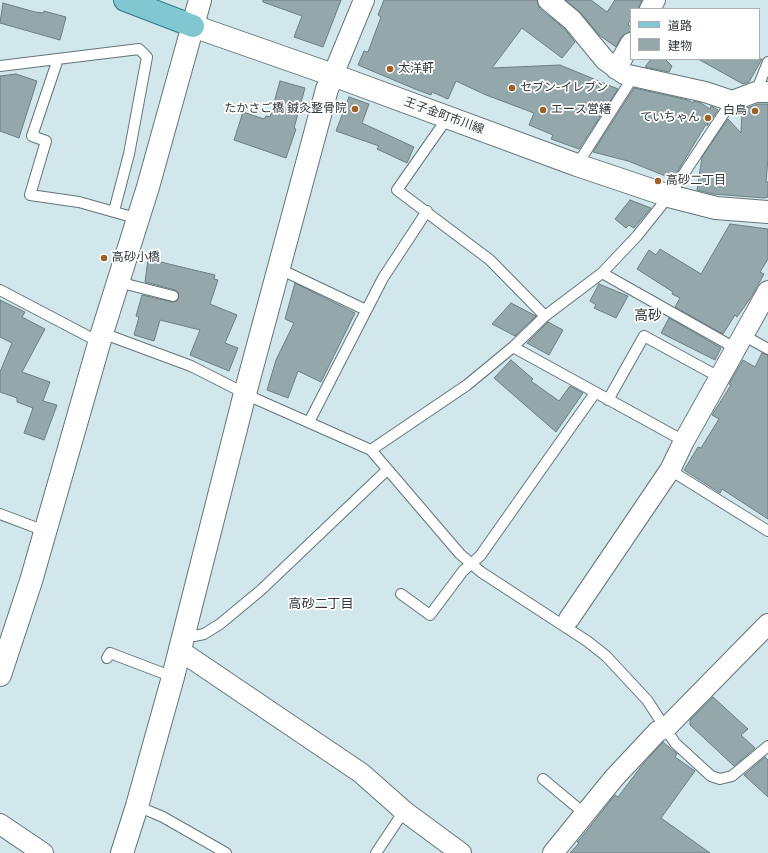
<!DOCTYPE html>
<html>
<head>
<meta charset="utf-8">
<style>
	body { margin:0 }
	#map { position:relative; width:768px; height:853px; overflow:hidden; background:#d2e7eb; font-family:Karla,"Noto Sans JP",sans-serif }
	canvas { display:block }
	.legend { position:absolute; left:630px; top:8px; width:130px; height:52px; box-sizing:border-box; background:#fff; border:1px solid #acafb0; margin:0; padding:5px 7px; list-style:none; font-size:12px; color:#30383a }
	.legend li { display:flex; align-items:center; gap:8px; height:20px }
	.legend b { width:20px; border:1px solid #acafb0 }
</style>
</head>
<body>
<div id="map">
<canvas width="768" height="853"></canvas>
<ul class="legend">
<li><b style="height:5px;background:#80c7d2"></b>道路</li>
<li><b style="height:11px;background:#94a8ac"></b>建物</li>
</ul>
</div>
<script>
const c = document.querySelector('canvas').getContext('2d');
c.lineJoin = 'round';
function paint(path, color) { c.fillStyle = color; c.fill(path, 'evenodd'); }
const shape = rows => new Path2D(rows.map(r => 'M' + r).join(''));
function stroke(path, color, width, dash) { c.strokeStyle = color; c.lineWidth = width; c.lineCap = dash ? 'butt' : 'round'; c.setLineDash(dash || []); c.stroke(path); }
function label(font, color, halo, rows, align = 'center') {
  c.font = font + ' Karla,"Noto Sans JP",sans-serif'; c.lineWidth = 3.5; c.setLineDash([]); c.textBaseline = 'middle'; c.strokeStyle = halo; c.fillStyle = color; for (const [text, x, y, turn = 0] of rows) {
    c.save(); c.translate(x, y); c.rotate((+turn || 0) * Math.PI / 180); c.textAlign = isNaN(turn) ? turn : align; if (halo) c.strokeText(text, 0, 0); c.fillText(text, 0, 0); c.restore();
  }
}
const building = shape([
	[263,0,341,0,323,47,294,37,302,16,263,2,263,0],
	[384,0,537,0,540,9,564,28,575,42,562,58,522,28,492,68,560,65,618,89,579,149,551,139,553,135,529,125,534,113,486,95,456,81,448,99,432,92,431,95,415,89,358,65,364,51,368,52,381,17,378,15,384,0],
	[566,0,591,0,607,12,615,0,642,0,638,9,631,9,631,20,628,24,631,27,631,31,621,37,616,47,599,35,581,13,566,0],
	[3,3,35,12,43,13,44,11,66,17,60,40,0,23,3,3],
	[651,59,665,59,672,66,669,72,645,67,651,59],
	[698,59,762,59,749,82,743,84,698,59],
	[16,74,37,81,19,138,0,131,0,76,16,74],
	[280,81,305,88,294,128,296,129,286,158,234,140,243,112,264,119,266,116,270,117,280,81],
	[634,88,688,100,693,103,694,101,701,103,710,109,711,106,718,110,707,126,708,121,673,179,628,161,593,152,634,88],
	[349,97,369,104,362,123,414,147,407,163,377,149,379,146,336,131,349,97],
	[758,104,768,104,768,158,766,182,768,182,768,197,764,198,713,194,697,190,702,157,728,119,741,133,742,110,758,104],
	[630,200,651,208,634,228,629,225,626,228,615,219,630,200],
	[730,224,768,229,768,259,760,272,764,274,752,296,737,317,735,315,723,334,675,307,680,298,672,294,673,292,637,269,649,250,656,255,660,249,701,274,730,224],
	[148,259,215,275,214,279,218,280,210,304,237,315,225,343,238,348,229,371,190,355,200,330,160,320,154,341,134,335,139,317,136,316,142,295,172,302,177,301,179,297,178,292,175,290,145,282,148,259],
	[295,283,355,313,321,382,298,371,288,398,267,390,276,360,294,323,285,319,295,283],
	[599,284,628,296,616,318,594,308,596,305,590,301,599,284],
	[0,300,25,312,22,317,45,329,22,372,50,382,43,401,57,405,44,440,24,433,33,408,17,402,17,398,0,392,0,372,12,343,0,337,0,300],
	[511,303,536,316,515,336,492,324,511,303],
	[669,318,721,348,715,360,661,333,669,318],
	[548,322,563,330,549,355,527,343,548,322],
	[762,353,768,355,768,519,722,489,720,493,684,470,698,447,701,448,719,419,712,415,731,385,729,384,743,360,755,367,762,353],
	[511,360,533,379,531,381,559,401,570,386,583,393,556,432,494,378,511,360],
	[713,697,748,729,741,735,755,748,734,766,690,725,690,720,713,697],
	[663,742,677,754,675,757,695,771,661,818,710,853,570,853,579,843,577,842,580,839,615,795,618,797,643,764,663,742],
	[765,757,768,760,768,797,744,775,765,757]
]);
paint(building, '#94a8ac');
stroke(building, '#6b7e82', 1);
const service = shape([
	[58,59,32,136,46,141,30,195,79,202,139,219],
	[0,66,139,49,147,57,129,154,114,211],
	[756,92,768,62],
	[448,117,397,190,490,260,545,316],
	[577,165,633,77],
	[277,270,288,273,366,310],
	[602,273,735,348],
	[118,282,173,296],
	[0,290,99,342],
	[102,333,191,366,256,399,371,450,460,554,481,572,587,641,606,656,647,700,675,743,711,776,720,779,732,776,768,746],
	[743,335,768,349],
	[513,347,684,441],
	[608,400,644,336,719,377],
	[309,422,383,278,427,211],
	[371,450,467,385,513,347,545,316,602,273,637,236,669,196,732,101],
	[670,470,768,531],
	[0,514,45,531],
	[401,594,430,615,463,571,480,556,595,393],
	[184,634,194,636,204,634,220,624,261,590,387,470],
	[107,658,110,653,173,677],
	[543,779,585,814],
	[137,806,163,817,226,853],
	[376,853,404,811]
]);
const minor = shape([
	[548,0,572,20,605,60,624,74,705,92,732,101,756,92,768,92],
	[650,9,655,0],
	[616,69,631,43],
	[333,75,364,0],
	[569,619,670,470,684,441,768,291],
	[179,650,361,773,404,811,461,853],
	[0,824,43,853],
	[553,853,614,778,658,731,665,729,768,624]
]);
const tertiary = shape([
	[0,675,31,581,102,333,148,187,200,0],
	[122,853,137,806,173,677,243,401,327,89,333,75]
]);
const secondary = shape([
	[193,26,333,75,577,165,669,196,716,208,768,212]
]);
const primary = shape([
	[125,0,193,26]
]);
stroke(service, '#627578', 12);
stroke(minor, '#627578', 22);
stroke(tertiary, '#627578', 24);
stroke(secondary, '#627578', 24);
stroke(primary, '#2d7c89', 24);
stroke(service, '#fff', 10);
stroke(minor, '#fff', 20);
stroke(tertiary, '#fff', 22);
stroke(secondary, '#fff', 22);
stroke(primary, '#80c7d2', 22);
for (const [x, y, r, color] of [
	[390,69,4,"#9e6025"],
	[512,88,4,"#9e6025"],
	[355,109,4,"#9e6025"],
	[543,110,4,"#9e6025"],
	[755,111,4,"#9e6025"],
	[708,118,4,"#9e6025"],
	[658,181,4,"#9e6025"],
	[104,258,4,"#9e6025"]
]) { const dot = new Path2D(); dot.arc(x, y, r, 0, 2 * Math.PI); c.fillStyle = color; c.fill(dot); stroke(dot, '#fff', 1.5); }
label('12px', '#30383a', '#fff', [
	["太洋軒",398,69],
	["セブン-イレブン",520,88],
	["たかさご橋 鍼灸整骨院",347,109,"right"],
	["エース営繕",551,110],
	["白鳥",747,111,"right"],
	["ていちゃん",700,118,"right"],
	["高砂二丁目",666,181],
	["高砂小橋",112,258]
], 'left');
label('12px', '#30383a', '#fff', [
	["王子金町市川線",444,116,20]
]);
label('13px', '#30383a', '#fff', [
	["高砂二丁目",321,604]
]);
label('14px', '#30383a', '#fff', [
	["高砂",648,316]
]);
</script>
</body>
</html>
